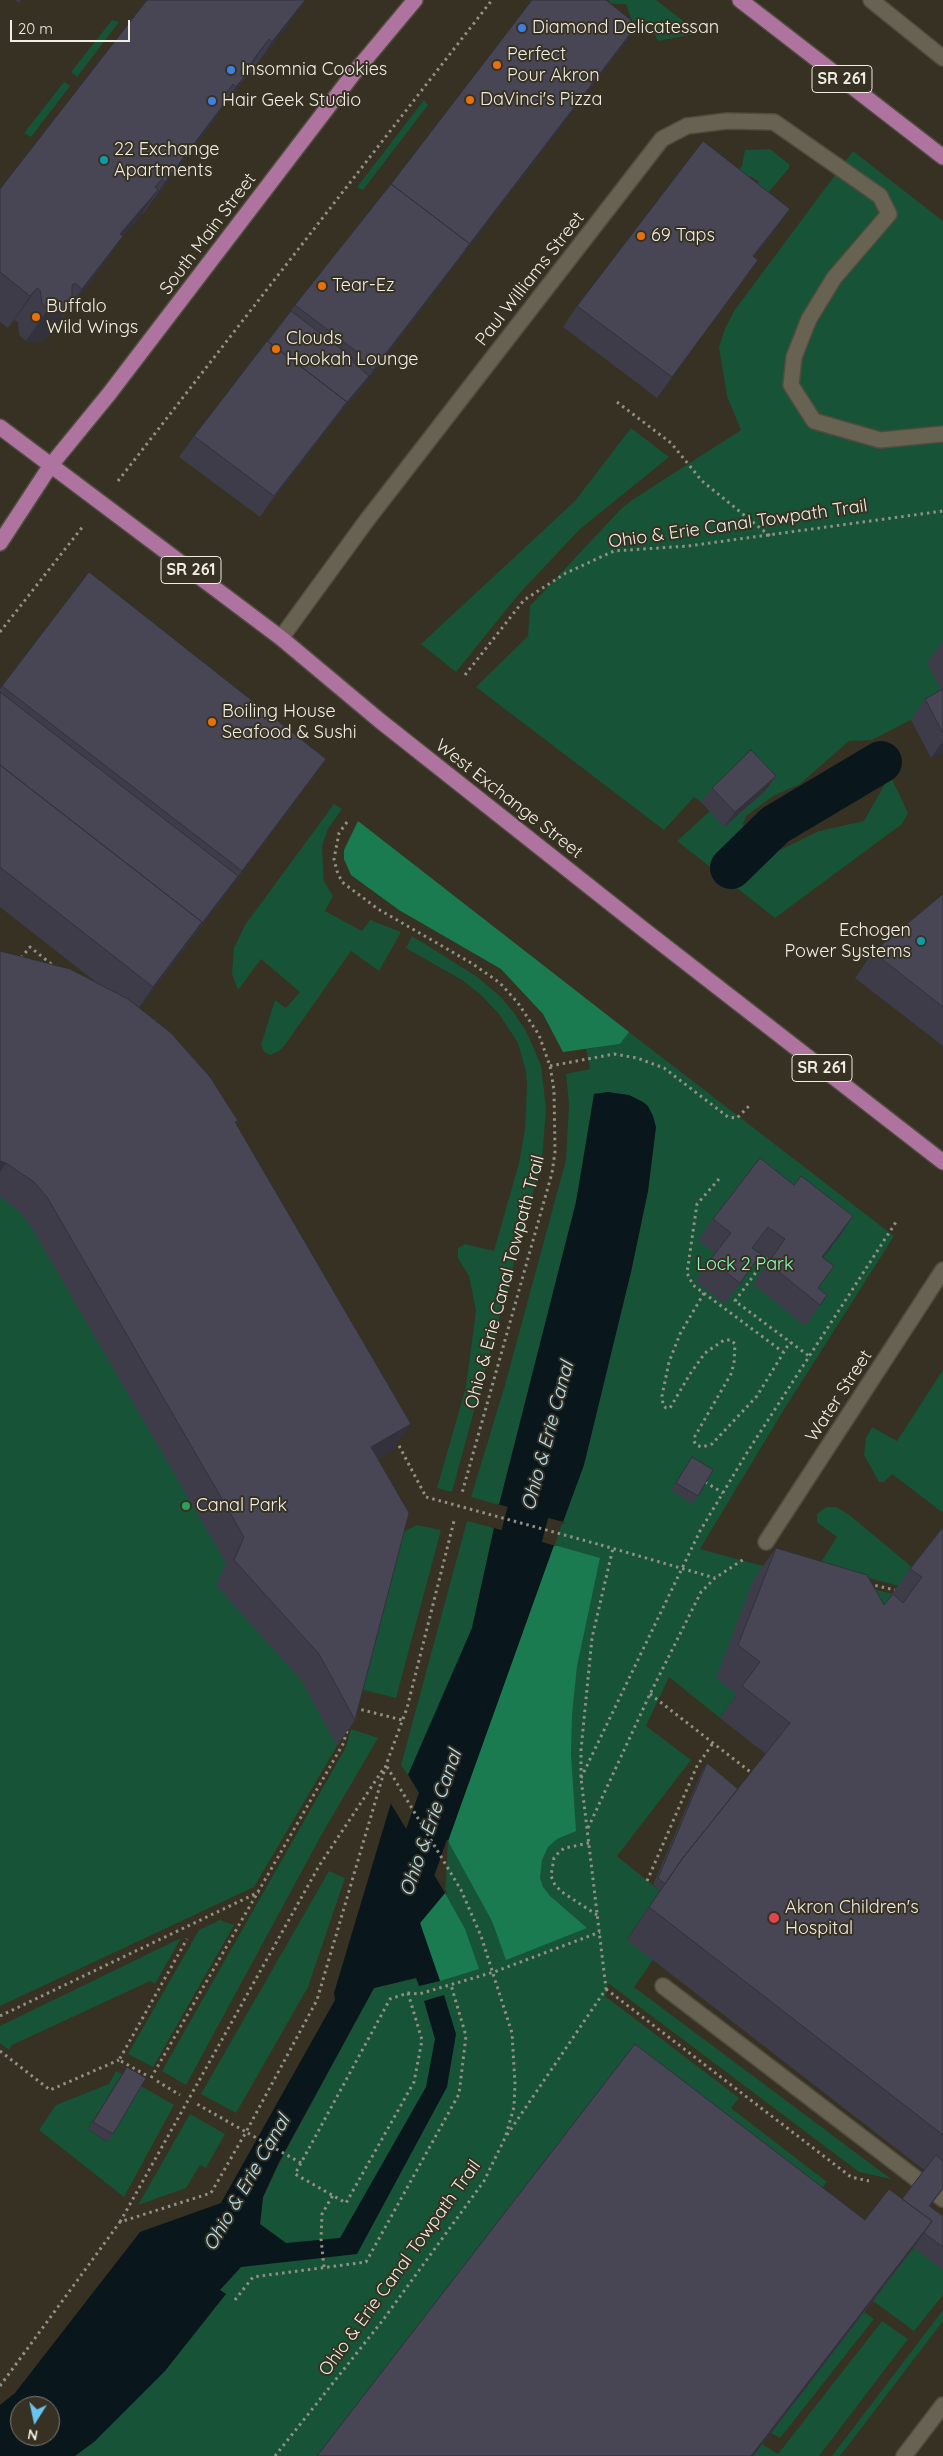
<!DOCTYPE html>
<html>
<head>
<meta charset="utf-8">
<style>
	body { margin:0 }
	#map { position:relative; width:943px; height:2456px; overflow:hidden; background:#363122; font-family:Quicksand,sans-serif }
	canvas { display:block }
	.north { position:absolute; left:10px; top:2396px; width:50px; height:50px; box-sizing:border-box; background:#363122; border:1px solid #807c6f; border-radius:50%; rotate:190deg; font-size:14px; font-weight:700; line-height:20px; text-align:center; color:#efece2 }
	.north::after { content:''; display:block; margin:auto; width:18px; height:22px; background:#67c4ef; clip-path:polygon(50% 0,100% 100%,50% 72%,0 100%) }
	.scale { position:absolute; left:10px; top:20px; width:120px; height:22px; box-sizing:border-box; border:2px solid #efece2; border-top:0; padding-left:6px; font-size:15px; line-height:18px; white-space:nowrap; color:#efece2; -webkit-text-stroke:4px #363122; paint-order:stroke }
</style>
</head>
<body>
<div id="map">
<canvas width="943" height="2456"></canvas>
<div class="north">N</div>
<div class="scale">20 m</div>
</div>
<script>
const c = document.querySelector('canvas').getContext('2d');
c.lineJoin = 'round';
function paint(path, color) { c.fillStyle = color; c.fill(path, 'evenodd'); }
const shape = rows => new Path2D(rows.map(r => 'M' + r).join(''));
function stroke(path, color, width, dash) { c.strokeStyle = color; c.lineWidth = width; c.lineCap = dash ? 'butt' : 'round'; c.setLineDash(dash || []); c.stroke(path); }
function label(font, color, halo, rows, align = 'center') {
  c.font = font + ' Quicksand,sans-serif'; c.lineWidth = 4; c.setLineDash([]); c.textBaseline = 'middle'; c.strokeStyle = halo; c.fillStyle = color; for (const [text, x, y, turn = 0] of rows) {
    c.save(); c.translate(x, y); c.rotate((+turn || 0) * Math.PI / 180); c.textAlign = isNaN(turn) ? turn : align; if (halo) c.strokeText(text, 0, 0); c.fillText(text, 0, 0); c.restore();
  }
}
paint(shape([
	[609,0,656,0,699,33,658,41,649,21,632,21,626,4,610,4],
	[112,20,119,22,77,77,71,72],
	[64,82,70,86,31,137,24,133],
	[424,100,428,105,363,190,357,187],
	[770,149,789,164,789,168,752,212,742,204,759,182,750,176,745,183,734,175,742,166,745,150],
	[853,151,943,221,943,703,872,740,849,741,800,784,773,796,746,816,743,824,749,841,758,849,767,852,780,850,819,831,864,821,890,775,908,813,902,824,775,918,677,841,710,811,724,826,740,765,701,802,694,797,664,830,476,687,528,636,530,606,620,510,632,500,741,430,727,396,719,347,725,329,734,311],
	[631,428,669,457,579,530,518,595,456,672,421,644,575,501],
	[334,804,342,809,328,829,322,846,324,881,333,896,325,911,362,931,370,920,401,932,379,971,351,951,285,1045,279,1051,270,1055,264,1052,261,1045,275,1000,286,1008,300,992,261,959,238,990,232,974,234,948,245,925],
	[412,936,476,976,502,998,514,1013,526,1031,541,1065,546,1109,542,1160,452,1492,437,1488,466,1387,476,1311,469,1276,458,1258,458,1248,465,1244,494,1251,519,1163,525,1129,527,1086,526,1071,518,1043,499,1014,481,995,462,980,406,948],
	[0,980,296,1283,393,1450,354,1473,391,1538,417,1525,441,1530,396,1698,352,1687,337,1746,254,1887,0,2006],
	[629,1032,894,1236,783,1411,700,1549,759,1565,813,1574,893,1594,899,1609,737,1694,720,1718,669,1677,646,1726,691,1760,617,1856,660,1891,627,1939,653,1960,634,1987,891,2179,859,2172,608,1983,605,1996,739,2098,731,2108,827,2182,804,2212,319,2456,75,2456,95,2441,225,2294,220,2290,241,2267,260,2225,263,2197,284,2154,374,1988,416,1978,420,1923,445,1893,448,1841,566,1513,631,1272,648,1191,656,1127,636,1098,608,1092,594,1094,592,1122,576,1202,499,1505,471,1497,505,1385,566,1160,569,1105,566,1074,590,1069,586,1049,620,1044],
	[943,1370,943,1511,942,1512,892,1474,884,1482,879,1482,864,1455,866,1438,872,1427,897,1441],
	[826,1507,837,1507,852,1517,913,1568,899,1586,819,1565,837,1537,817,1522,817,1514],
	[467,1521,494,1528,472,1628,457,1670,408,1775,401,1765],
	[351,1729,378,1738,322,1834,186,2085,162,2071,346,1747],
	[329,1871,345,1878,308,1987,236,2113,201,2094],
	[220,1920,234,1925,153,2067,128,2054,199,1930],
	[181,1938,155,1984,150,1981,12,2045,9,2050,0,2043,0,2026],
	[116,2071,122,2074,88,2129,107,2142,141,2086,174,2105,124,2197,39,2130,56,2105,109,2084],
	[190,2114,225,2134,206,2168,200,2165,186,2188,138,2205],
	[914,2247,943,2269,943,2295,914,2331,873,2301],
	[943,2310,943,2321,840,2456,832,2456],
	[864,2312,874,2319,780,2438,771,2433],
	[882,2321,908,2339,819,2456,753,2456,762,2444,778,2454]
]), '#175336');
paint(shape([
	[358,821,629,1032,620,1044,563,1052,543,1014,501,969,399,910,351,875,344,859,344,850],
	[554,1545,600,1558,577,1666,572,1714,571,1755,576,1831,557,1839,548,1847,542,1860,540,1878,543,1887,550,1896,587,1928,506,1960,492,1921,448,1841],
	[445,1893,465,1929,479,1969,440,1981,420,1923]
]), '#1b7b50');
paint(shape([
	[608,1092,629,1095,643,1102,648,1106,653,1116,656,1127,648,1191,631,1272,584,1465,563,1522,499,1505,576,1202,594,1094],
	[494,1528,554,1545,448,1841,408,1775,472,1628],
	[391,1803,445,1893,420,1923,440,1981,419,1986,416,1978,374,1988,279,2162,263,2197,260,2224,286,2243,340,2238,426,2087,435,2039,424,2001,444,1995,456,2034,447,2087,357,2254,241,2267,220,2290,226,2294,165,2371,95,2441,75,2456,0,2456,0,2405,15,2393,140,2232,221,2203,335,2000,334,1993],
	[20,2406,50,2406,50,2436,20,2436]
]), '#09171c');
paint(shape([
	[497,1504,563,1522,565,1523,562,1524,499,1507],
	[494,1526,555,1542,556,1546,491,1527],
	[408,1775,448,1841,449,1843,446,1842,407,1778],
	[393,1801,447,1892,447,1895,391,1804]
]), '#363122');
stroke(shape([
	[731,868,775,825,881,762],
	[507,1592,543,1455],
	[401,1907,452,1762]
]), '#09171c', 42);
const minor = shape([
	[871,0,943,58],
	[281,638,367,520,662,139,687,126,727,121,774,122,880,196,889,214,834,278,809,319,794,357,791,385,814,421,880,440,943,434],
	[766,1542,943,1270],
	[663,1986,943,2199],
	[904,2456,943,2405]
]);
const major = shape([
	[740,0,943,157],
	[0,427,281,638,379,720,643,929,943,1162],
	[0,543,51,465,109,394,354,73,415,0]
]);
stroke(minor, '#4f4c3f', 18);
stroke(major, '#4f4c3f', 18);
stroke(shape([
	[617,402,671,443,702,481,770,536],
	[118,481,492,0],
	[0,632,84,525],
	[465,675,524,600,566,573,614,551,688,546,943,511],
	[347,822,339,833,334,859,337,871,342,882,378,909,473,964,500,983,518,1003,539,1035,550,1066,554,1090,555,1152,552,1173,462,1493],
	[21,958,30,947,55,967],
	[550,1066,614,1054,637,1058,664,1068,728,1117,737,1118,749,1106],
	[719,1179,697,1204,687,1273,693,1285,783,1352],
	[767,1257,735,1301,809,1356],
	[704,1293,680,1334,669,1362,662,1396,663,1405,666,1408,670,1408,690,1374,705,1353,724,1340,731,1340,735,1344,734,1363,731,1374,695,1436,694,1441,696,1445,702,1447,712,1444,757,1396,790,1342],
	[396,1440,426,1497],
	[705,1482,723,1493],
	[601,1545,715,1578],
	[869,1584,895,1590],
	[650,1694,753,1774],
	[355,1708,402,1720],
	[581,1778,700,1531,748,1451,896,1222],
	[588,1828,650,1694,701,1592,715,1578,744,1559],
	[589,1843,565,1848,560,1851,554,1858,551,1876,555,1885,562,1892,597,1915],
	[647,1881,697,1766,713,1743],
	[606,1989,851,2177,869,2181],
	[408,1993,422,2040,414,2082,346,2203,295,2174,390,1999,408,1993,419,1994,494,1972,600,1932],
	[0,2016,259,1892],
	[0,2051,50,2090,119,2060],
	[146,2075,119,2060,187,1939],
	[151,2078,343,1744,348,1728],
	[157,2081,180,2095],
	[507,2135,606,1989,581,1778,581,1750,592,1638,613,1548],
	[301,2163,246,2132,317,2000,386,1765,407,1708,454,1521],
	[120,2222,319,1866,384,1768],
	[324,2267,321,2239,322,2214,333,2195],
	[235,2300,253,2277,366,2262,459,2094,466,2036,451,1985],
	[0,2386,120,2222,211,2193,246,2132,197,2104],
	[275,2456,383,2320,484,2181,505,2138,514,2107,515,2084,512,2033,481,1936,461,1890,386,1765]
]), '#938f83', 3, [2.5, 4]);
stroke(minor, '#676252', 15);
stroke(major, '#ae739e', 15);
stroke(shape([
	[426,1497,601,1545]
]), '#938f83', 3, [2.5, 4]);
paint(shape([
	[15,0,21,0,19,3],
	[147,0,306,0,293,18,250,74,249,73,231,97,220,111,208,129,143,214,142,213,136,222,123,236,101,268,60,321,59,321,49,335,45,340,36,343,26,341,19,335,18,322,14,320,8,328,0,322,0,189],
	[637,25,627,40,359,391,332,423,260,517,179,457,194,436,295,305],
	[775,230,754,257,744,280,657,398,563,327,577,306],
	[89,572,326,759,308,784,224,897,139,1008,236,1123,393,1450,378,1459,355,1720,337,1746,301,1680,216,1585,226,1563,29,1223,15,1208,0,1197,0,951,97,983,0,907,0,689],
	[942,642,943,642,943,753,931,758,911,720,925,699,941,690,927,663],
	[776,776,765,791,724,827,701,802,712,788],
	[943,894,943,1046,855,978,873,952],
	[713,1219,839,1237,823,1258,818,1288,827,1295,805,1326,753,1284,770,1260,754,1248,746,1275,725,1304,695,1281,715,1253,698,1240],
	[692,1457,698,1496,692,1504,671,1490],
	[943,1527,943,2189,930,2206,943,2216,943,2270,914,2248,753,2456,317,2456,865,2220,902,2199,924,2170,627,1940,660,1891,653,1885,702,1771,707,1763,738,1789,766,1754,720,1718,737,1694,716,1678,753,1580,776,1548,884,1605,910,1569],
	[127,2067,113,2134,108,2142,88,2129]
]), '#3e3c49');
paint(shape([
	[305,0,306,0,293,18,250,74,272,42],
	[637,25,627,40,359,391,332,423,260,517,274,496,347,402,369,376],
	[269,39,247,71,251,63],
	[254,65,231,97,220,111,208,129,143,214,165,182,218,112,236,87],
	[162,179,140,210,158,190,136,222,97,266,120,234],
	[790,209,775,230,739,277,753,256],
	[123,236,101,268,60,321,82,289],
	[758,260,744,280,657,398,672,377],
	[75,283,55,310,72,303,45,340,36,343,26,341,48,309],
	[37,288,14,320,8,328,30,296],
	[943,741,943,753,931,758],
	[326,759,308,784,224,897,135,1013,153,987,238,876],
	[776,776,765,791,724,827,735,812],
	[0,1161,6,1163,0,1172],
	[853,1216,839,1237,808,1278,822,1257],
	[411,1424,393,1450,353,1473,371,1447],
	[943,2188,943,2189,919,2220,929,2206],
	[932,2221,914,2247,753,2456,751,2456]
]), '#32313c');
const building = shape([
	[147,0,305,0,272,42,269,39,251,63,254,65,236,87,233,84,226,93,230,96,165,182,162,179,155,187,158,190,120,234,123,236,82,289,75,283,72,285,72,303,68,308,59,311,48,309,42,303,40,290,37,288,30,296,0,272,0,189,147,0],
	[532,0,606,0,637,25,465,250,470,244,391,184,532,0],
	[703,141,790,209,753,256,758,260,672,377,577,306,703,141],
	[391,184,470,244,373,370,358,357,356,351,295,305,391,184],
	[291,311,352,357,354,363,369,376,342,408,347,402,268,341,291,311],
	[267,341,347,402,274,496,194,436,267,341],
	[89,572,326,759,242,871,2,686,89,572],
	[943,689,943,733,925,699,943,689],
	[0,692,238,876,199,927,202,922,0,765,0,692],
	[751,750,776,776,735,812,712,788,751,750],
	[0,765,202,922,153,987,0,867,0,765],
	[943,894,943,1007,873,952,943,894],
	[0,951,70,969,128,999,171,1033,210,1077,238,1121,235,1122,411,1424,371,1447,409,1513,355,1720,319,1654,234,1560,244,1537,47,1197,34,1182,6,1163,0,1161,0,951],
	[760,1158,794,1185,801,1176,853,1216,822,1257,834,1266,818,1288,827,1295,820,1305,768,1263,785,1239,768,1227,752,1248,761,1254,740,1283,710,1260,731,1233,713,1219,760,1158],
	[692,1457,713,1470,698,1496,676,1483,692,1457],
	[943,1527,943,2135,649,1907,682,1859,790,1723,742,1686,760,1662,738,1645,776,1548,867,1575,884,1605,893,1594,903,1603,922,1577,910,1569,943,1527],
	[707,1763,738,1789,682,1859,665,1884,658,1878,707,1763],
	[635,2044,865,2220,889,2189,932,2221,751,2456,317,2456,635,2044],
	[127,2067,146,2078,113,2134,93,2122,127,2067],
	[936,2155,943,2161,943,2188,929,2206,943,2216,943,2247,924,2233,932,2221,902,2199,936,2155]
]);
paint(building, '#484655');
stroke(building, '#32313c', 1);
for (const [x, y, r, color] of [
	[522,28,5,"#3f7fe0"],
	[497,65,5,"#e8710a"],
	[231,70,5,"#3f7fe0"],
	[470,100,5,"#e8710a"],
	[212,101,5,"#3f7fe0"],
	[104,160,5,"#0f9aa8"],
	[641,236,5,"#e8710a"],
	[322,286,5,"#e8710a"],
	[36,317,5,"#e8710a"],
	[276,349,5,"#e8710a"],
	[212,722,5,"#e8710a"],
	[921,941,5,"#0f9aa8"],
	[186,1506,5,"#2e9e5b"],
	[774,1918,6,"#e0444e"]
]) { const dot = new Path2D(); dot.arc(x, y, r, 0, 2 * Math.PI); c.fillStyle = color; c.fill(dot); stroke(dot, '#363122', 2); }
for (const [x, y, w] of [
	[842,79,60],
	[191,570,60],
	[822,1068,60]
]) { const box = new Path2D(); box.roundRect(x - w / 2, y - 13.5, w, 27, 4); c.fillStyle = '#363122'; c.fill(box); stroke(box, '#efece2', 1); }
label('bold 16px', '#efece2', null, [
	["SR 261",842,79],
	["SR 261",191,570],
	["SR 261",822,1068]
]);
label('18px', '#efece2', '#363122', [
	["Diamond Delicatessan",532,28],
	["Perfect",507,55],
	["Pour Akron",507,76],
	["Insomnia Cookies",241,70],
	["DaVinci's Pizza",480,100],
	["Hair Geek Studio",222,101],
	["22 Exchange",114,150],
	["Apartments",114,171],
	["69 Taps",651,236],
	["Tear-Ez",332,286],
	["Buffalo",46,307],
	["Wild Wings",46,328],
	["Clouds",286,339],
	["Hookah Lounge",286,360],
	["Boiling House",222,712],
	["Seafood & Sushi",222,733],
	["Echogen",911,931,"right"],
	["Power Systems",911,952,"right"],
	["Canal Park",196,1506],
	["Akron Children's",785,1908],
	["Hospital",785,1929]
], 'left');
label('18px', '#efece2', '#363122', [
	["South Main Street",208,234,-53],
	["Paul Williams Street",530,279,-52],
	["Ohio & Erie Canal Towpath Trail",738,524,-8],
	["West Exchange Street",509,799,38],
	["Ohio & Erie Canal Towpath Trail",505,1282,-75],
	["Water Street",839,1396,-57],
	["Ohio & Erie Canal Towpath Trail",400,2268,-54]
]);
label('18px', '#87fdbe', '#363122', [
	["Lock 2 Park",745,1265]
]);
label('italic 19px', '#b1e1f3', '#363122', [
	["Ohio & Erie Canal",548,1436,-75],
	["Ohio & Erie Canal",431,1823,-71],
	["Ohio & Erie Canal",247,2183,-60]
]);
</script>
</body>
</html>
